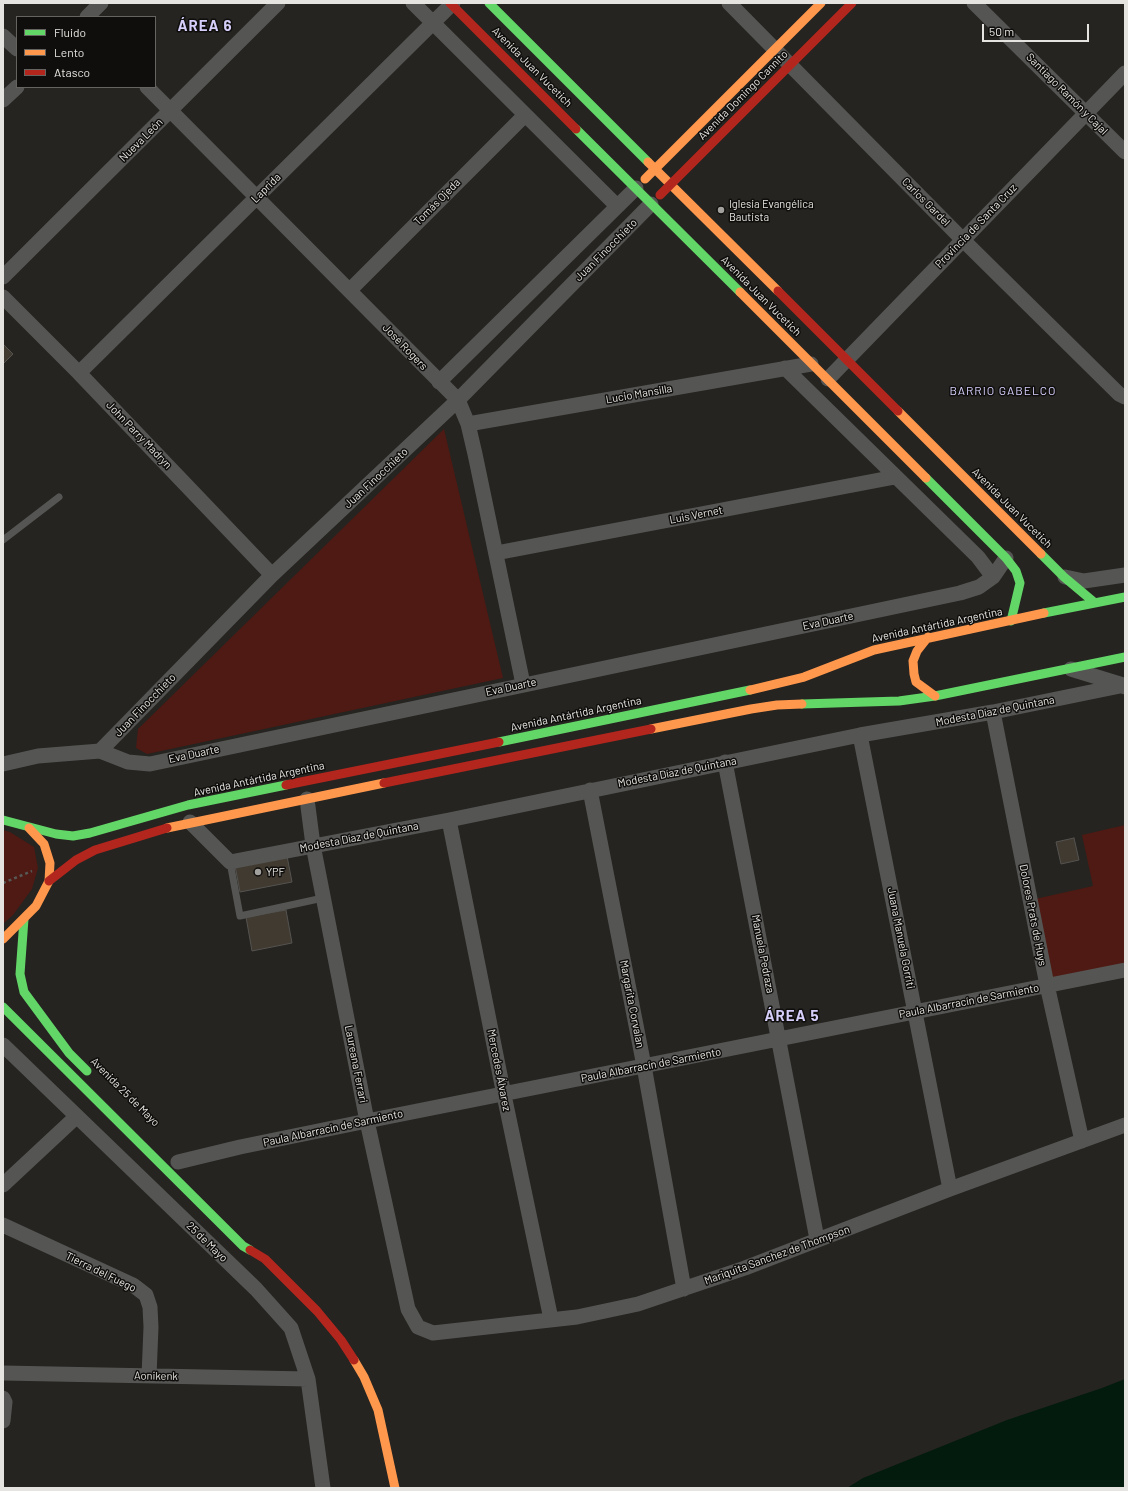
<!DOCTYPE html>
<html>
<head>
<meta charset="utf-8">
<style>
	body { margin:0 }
	#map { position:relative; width:1128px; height:1491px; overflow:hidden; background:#252421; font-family:Barlow,sans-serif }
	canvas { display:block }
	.frame { position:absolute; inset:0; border:4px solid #e5e4e0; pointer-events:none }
	.legend { position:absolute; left:16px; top:16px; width:140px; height:72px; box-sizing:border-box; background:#0f0e0c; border:1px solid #656461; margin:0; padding:5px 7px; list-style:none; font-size:12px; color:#e5e4e0 }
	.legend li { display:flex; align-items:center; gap:8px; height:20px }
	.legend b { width:20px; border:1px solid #656461 }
	.scale { position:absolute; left:982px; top:24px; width:107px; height:18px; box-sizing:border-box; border:2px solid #e5e4e0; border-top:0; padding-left:5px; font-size:12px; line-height:14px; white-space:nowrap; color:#e5e4e0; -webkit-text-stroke:3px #0f0e0c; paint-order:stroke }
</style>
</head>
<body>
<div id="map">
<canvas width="1128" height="1491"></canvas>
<div class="frame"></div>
<ul class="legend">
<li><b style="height:5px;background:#63d668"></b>Fluido</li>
<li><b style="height:5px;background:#ff974d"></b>Lento</li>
<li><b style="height:5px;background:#b3261e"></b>Atasco</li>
</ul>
<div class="scale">50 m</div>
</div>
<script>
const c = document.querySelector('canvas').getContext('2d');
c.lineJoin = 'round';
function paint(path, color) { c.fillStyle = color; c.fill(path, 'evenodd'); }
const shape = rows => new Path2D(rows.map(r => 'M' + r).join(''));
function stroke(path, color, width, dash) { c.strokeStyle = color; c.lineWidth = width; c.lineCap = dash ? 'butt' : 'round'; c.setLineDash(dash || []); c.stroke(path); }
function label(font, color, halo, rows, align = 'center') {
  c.font = font + ' Barlow,sans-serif'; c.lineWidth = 3; c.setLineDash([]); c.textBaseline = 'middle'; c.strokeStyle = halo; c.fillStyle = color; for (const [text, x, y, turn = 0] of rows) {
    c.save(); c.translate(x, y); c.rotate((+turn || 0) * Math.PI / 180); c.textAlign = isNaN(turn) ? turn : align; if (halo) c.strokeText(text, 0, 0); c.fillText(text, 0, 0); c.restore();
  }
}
paint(shape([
	[444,429,503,678,147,754,136,748,138,729],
	[1125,825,1125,963,1053,979,1035,899,1093,886,1082,835],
	[3,830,10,832,34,847,38,868,32,889,13,915,3,924]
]), '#4e1a13');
paint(shape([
	[1125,1379,1125,1488,847,1488,863,1478,1007,1420,1102,1388]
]), '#031b0d');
const building = shape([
	[3,344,13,354,3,364,3,344],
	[1074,838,1079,860,1061,864,1056,842,1074,838],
	[287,856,292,882,240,892,235,866,287,856],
	[286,910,292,943,252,951,246,917,286,910]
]);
paint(building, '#413a31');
stroke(building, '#545350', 1);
stroke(shape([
	[3,883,32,871]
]), '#585856', 2.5, [3, 3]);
stroke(shape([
	[3,540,59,497],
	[230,862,240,916,323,898]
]), '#555553', 7);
stroke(shape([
	[413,3,617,206],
	[729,3,963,240,1119,394,1125,397],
	[974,3,1125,152],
	[87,17,101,3],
	[3,36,17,49],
	[147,87,458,400,468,424,475,454,523,684],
	[3,100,17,87],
	[3,277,278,3],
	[350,290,525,115],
	[3,297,79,373,272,575],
	[785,368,978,557,993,577],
	[79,373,453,3],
	[828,379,1125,73],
	[439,382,636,188],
	[468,424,811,364],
	[496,553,895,477],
	[1065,577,1084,581,1125,575],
	[1071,669,1123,685],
	[993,712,1047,985,1082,1141],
	[860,735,950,1189],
	[100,751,272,575,458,400,651,204],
	[725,762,817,1239],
	[3,764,38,756,100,751,128,762,150,764,960,593,979,587,993,577,1006,558],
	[590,790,644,1066,684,1289],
	[307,799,313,845,367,1121,408,1309,418,1327,433,1333,577,1317,638,1304,745,1268,950,1189,1125,1125],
	[449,820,504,1095,551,1319],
	[190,822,230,862,449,820,860,735,993,712,1125,685,1125,687],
	[3,1045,256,1289,291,1328,308,1379,323,1488],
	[178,1162,240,1147,367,1121,1125,970],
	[3,1185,77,1116],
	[3,1225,133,1285,146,1295,150,1307,151,1327,149,1376],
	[3,1373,308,1379],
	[3,1398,5,1402,3,1421]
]), '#555553', 15);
stroke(shape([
	[489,3,648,162],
	[576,129,740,292],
	[926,478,1006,558,1016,571,1020,583,1011,621],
	[1041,554,1064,577,1095,603],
	[1044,613,1125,597],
	[802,704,899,701,935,696,1125,657],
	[499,742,750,690],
	[3,820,56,834,73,836,90,833,188,805,286,785],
	[24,919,20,974,24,992,69,1053,87,1071],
	[3,1007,243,1246,250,1250]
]), '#63d668', 9);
stroke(shape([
	[648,162,778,291],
	[645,179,821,3],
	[740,292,926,478],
	[898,411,1041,554],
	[928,637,917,651,913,661,914,674,916,682,935,696],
	[750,690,804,677,874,650,1044,613],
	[651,729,751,709,777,705,802,704],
	[167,828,384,783],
	[3,939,36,906,49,881,50,863,44,844,29,828],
	[354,1360,364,1377,378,1410,395,1488]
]), '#ff974d', 9);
stroke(shape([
	[450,3,576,129],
	[660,195,852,3],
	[778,291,898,411],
	[384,783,651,729],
	[286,785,499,742],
	[49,881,76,860,95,850,167,828],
	[250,1250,265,1259,317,1311,341,1340,354,1360]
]), '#b3261e', 9);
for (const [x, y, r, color] of [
	[721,210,4,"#a2a19d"],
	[258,872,4,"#a2a19d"]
]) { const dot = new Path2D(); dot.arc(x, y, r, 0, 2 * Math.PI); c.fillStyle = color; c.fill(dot); stroke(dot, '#0f0e0c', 1.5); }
label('11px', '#e5e4e0', '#0f0e0c', [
	["Avenida Juan Vucetich",532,67,45],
	["Santiago Ramón y Cajal",1067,94,45],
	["Avenida Domingo Cannito",743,95,-45],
	["Nueva León",141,140,-45],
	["Laprida",266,188,-45],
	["Tomás Ojeda",437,202,-45],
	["Carlos Gardel",926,202,45],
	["Provincia de Santa Cruz",976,226,-46],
	["Juan Finocchieto",606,250,-45],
	["Avenida Juan Vucetich",761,296,45],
	["José Rogers",405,347,46],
	["Lucio Mansilla",639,394,-10],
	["John Parry Madryn",139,435,46],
	["Juan Finocchieto",376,478,-43],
	["Avenida Juan Vucetich",1012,508,45],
	["Luis Vernet",696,515,-11],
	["Eva Duarte",828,621,-12],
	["Avenida Antártida Argentina",937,625,-12],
	["Eva Duarte",511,687,-12],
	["Juan Finocchieto",145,705,-46],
	["Modesta Díaz de Quintana",995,711,-11],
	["Avenida Antártida Argentina",576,714,-12],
	["Eva Duarte",194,754,-12],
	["Modesta Díaz de Quintana",677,772,-11],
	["Avenida Antártida Argentina",259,779,-12],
	["Modesta Díaz de Quintana",359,837,-11],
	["Dolores Prats de Huys",1033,915,79],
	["Juana Manuela Gorriti",901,938,79],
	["Manuela Pedraza",763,954,79],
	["Paula Albarracín de Sarmiento",969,1001,-11],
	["Margarita Corvalan",632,1004,79],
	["Laureana Ferrari",356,1064,79],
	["Paula Albarracín de Sarmiento",651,1065,-11],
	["Mercedes Álvarez",499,1070,79],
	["Avenida 25 de Mayo",125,1092,45],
	["Paula Albarracín de Sarmiento",333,1128,-12],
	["25 de Mayo",207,1242,44],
	["Mariquita Sanchez de Thompson",777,1255,-20],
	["Tierra del Fuego",101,1272,26],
	["Aonikenk",156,1376,1]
]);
label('11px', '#e5e4e0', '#0f0e0c', [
	["Iglesia Evangélica",729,204],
	["Bautista",729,217],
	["YPF",266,872]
], 'left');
c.letterSpacing = '1px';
label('12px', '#d4cef9', '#0f0e0c', [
	["BARRIO GABELCO",1003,391]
]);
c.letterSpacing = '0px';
c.letterSpacing = '1px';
label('bold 15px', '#d4cef9', '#0f0e0c', [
	["ÁREA 6",205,26],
	["ÁREA 5",792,1016]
]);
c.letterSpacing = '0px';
</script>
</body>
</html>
